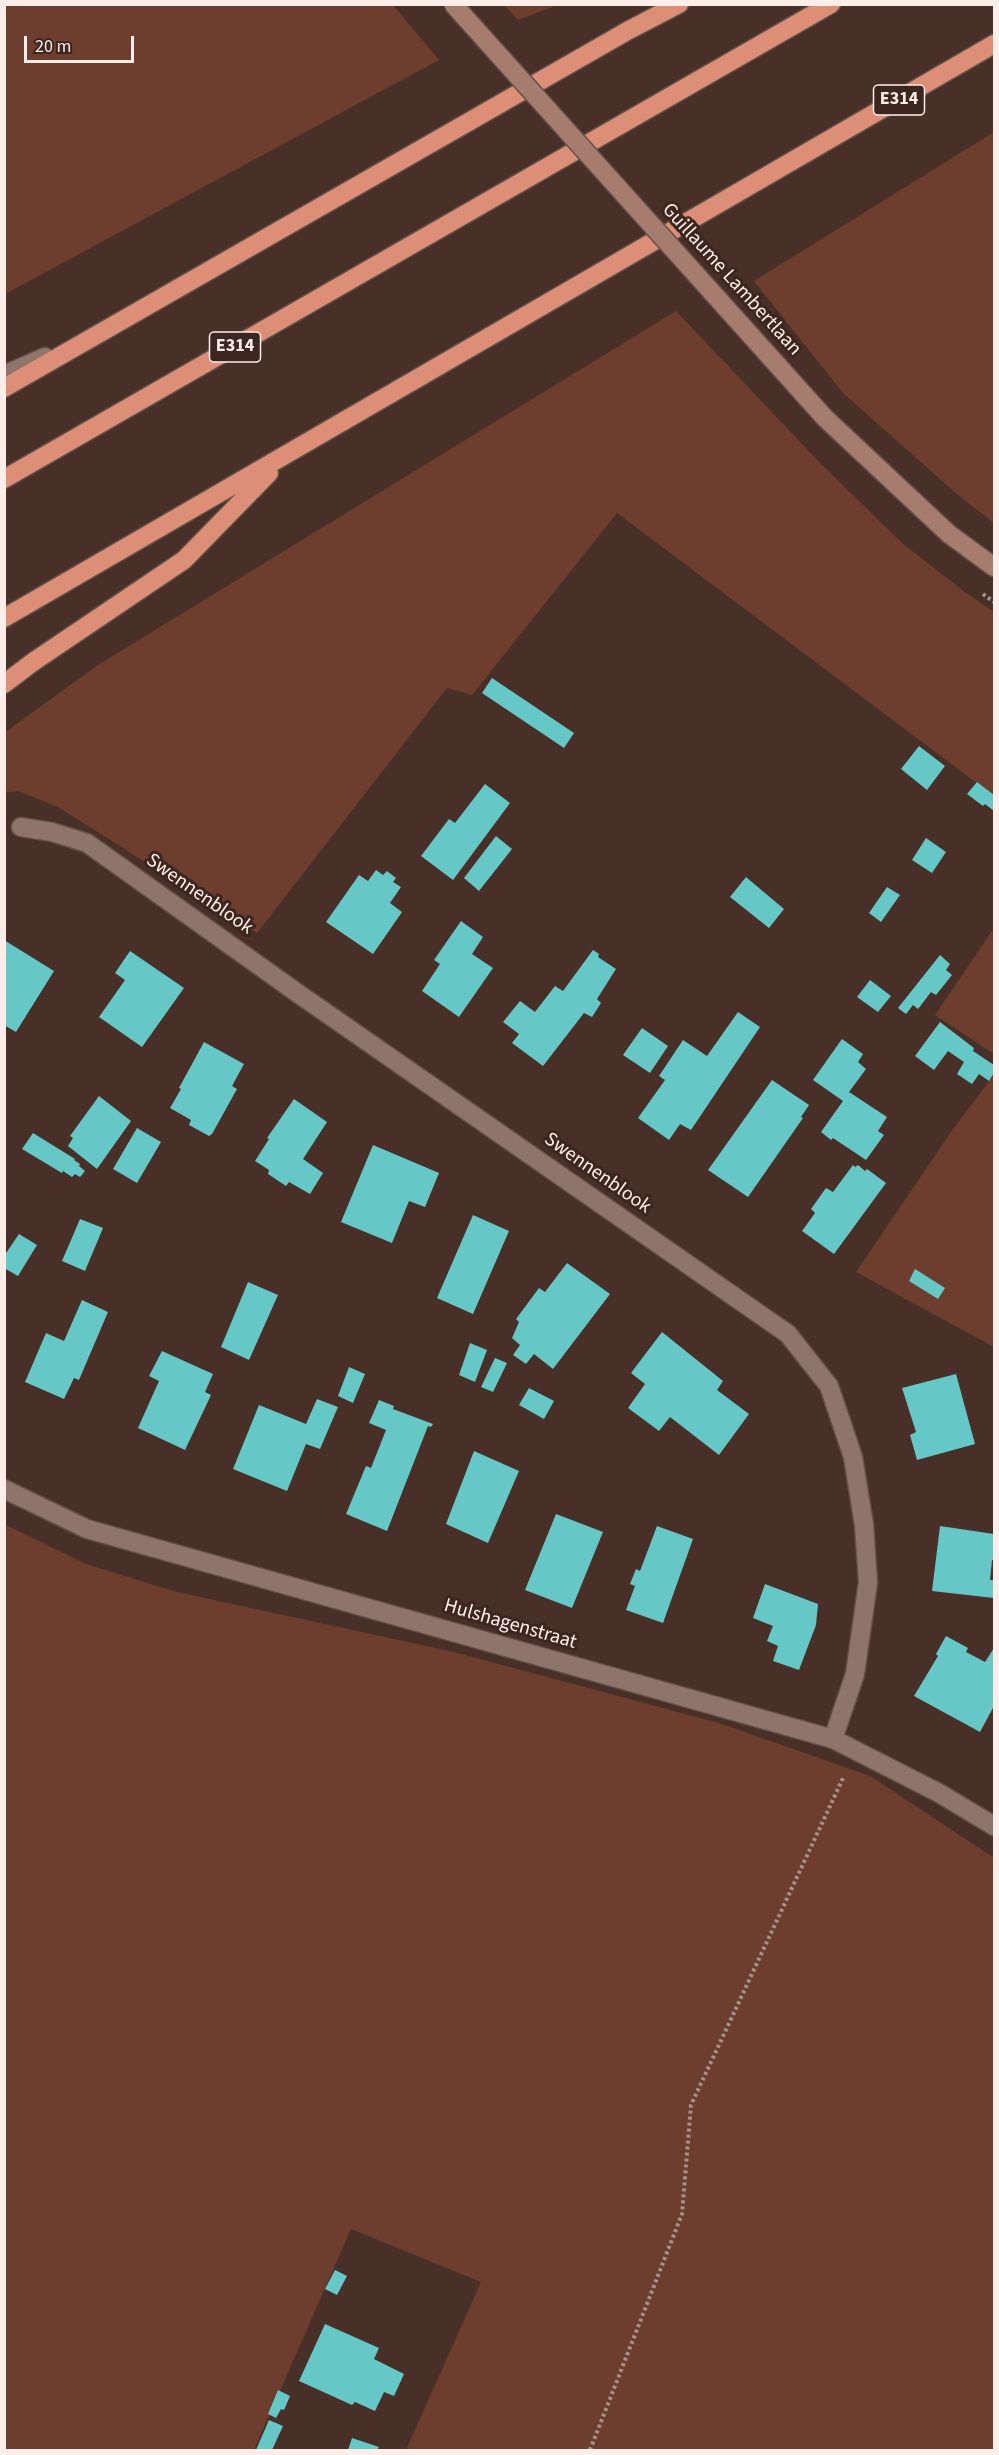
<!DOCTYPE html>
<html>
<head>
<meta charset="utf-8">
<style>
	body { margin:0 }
	#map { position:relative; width:999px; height:2455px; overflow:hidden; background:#483028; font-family:"Source Sans 3",sans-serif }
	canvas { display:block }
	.frame { position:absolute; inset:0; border:6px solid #feeee9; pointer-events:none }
	.scale { position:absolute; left:24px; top:36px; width:110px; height:27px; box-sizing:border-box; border:3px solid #feeee9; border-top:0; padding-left:8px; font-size:18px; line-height:21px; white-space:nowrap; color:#feeee9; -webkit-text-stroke:4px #3d261f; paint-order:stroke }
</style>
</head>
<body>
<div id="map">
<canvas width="999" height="2455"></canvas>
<div class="frame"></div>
<div class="scale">20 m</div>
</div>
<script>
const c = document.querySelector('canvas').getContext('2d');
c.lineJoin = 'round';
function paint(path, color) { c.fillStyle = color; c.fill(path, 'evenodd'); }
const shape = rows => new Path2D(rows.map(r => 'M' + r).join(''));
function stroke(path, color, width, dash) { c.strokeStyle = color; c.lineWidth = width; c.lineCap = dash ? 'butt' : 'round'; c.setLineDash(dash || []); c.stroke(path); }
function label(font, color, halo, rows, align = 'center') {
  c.font = font + ' "Source Sans 3",sans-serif'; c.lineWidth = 6; c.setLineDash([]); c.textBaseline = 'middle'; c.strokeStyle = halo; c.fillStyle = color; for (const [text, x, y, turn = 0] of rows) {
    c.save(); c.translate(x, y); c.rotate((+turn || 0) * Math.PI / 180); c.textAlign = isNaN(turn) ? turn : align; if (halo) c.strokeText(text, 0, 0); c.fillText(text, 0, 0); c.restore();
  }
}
paint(shape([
	[5,4,393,5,439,60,5,294],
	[504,5,558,5,518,20],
	[994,132,994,523,958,495,843,393,754,281],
	[676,311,820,463,903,544,965,592,994,612,994,796,617,513,472,695,447,688,257,933,58,807,18,791,5,793,4,733,98,665],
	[994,928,994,1054,935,1015],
	[994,1075,994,1347,856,1272,953,1129],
	[4,1524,86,1564,177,1592,454,1652,719,1723,870,1776,994,1858,994,2450,406,2450,481,2282,351,2229,254,2450,5,2450]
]), '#6d3e2e');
paint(shape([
	[492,678,574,733,564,748,482,693],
	[919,746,945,766,927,790,901,769],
	[977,782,994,795,994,811,985,804,983,806,967,794],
	[485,784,510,803,453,880,421,856,449,819,455,823],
	[496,836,512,849,479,891,464,878],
	[926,838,946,852,932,873,912,860],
	[376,870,383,875,387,871,396,878,393,882,401,887,390,903,402,912,373,954,326,922,359,875,368,881],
	[746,877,784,909,769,928,730,897],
	[887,887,900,895,881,922,869,913],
	[461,921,483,937,472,954,493,968,459,1017,422,991,440,964,434,960],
	[4,940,54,971,16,1032,4,1025],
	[593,950,599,954,598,957,616,969,597,999,601,1003,592,1017,584,1013,543,1066,512,1043,519,1034,503,1022,520,1001,535,1012,555,986,563,991],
	[130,951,184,988,142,1047,99,1017,125,980,115,973],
	[940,955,950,964,946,970,952,975,936,995,931,992,918,1009,913,1005,906,1014,898,1008],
	[870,980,891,996,878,1012,857,997],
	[738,1012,760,1027,691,1130,680,1124,669,1140,638,1118,665,1080,659,1076,683,1040,707,1056],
	[940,1022,974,1048,973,1051,994,1065,994,1073,989,1081,979,1074,972,1084,957,1074,964,1062,948,1051,934,1070,915,1056],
	[642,1028,668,1046,650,1073,623,1055],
	[842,1039,863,1054,858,1062,866,1069,849,1092,887,1117,878,1131,884,1135,866,1160,833,1138,831,1140,821,1132,843,1101,813,1080],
	[204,1042,244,1064,232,1086,237,1089,212,1134,209,1136,189,1125,191,1120,170,1108,181,1089,179,1088],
	[772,1080,809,1105,801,1117,803,1118,748,1197,708,1170],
	[99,1096,131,1121,97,1169,68,1146,73,1138,70,1136],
	[294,1099,327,1122,303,1159,323,1173,310,1194,289,1182,286,1186,268,1174,269,1170,255,1161,269,1139,267,1138],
	[137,1128,161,1142,137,1183,113,1169],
	[33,1133,75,1159,74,1160,80,1164,79,1166,85,1171,80,1177,75,1174,72,1177,63,1171,62,1173,22,1149],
	[373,1145,439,1173,425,1207,409,1201,392,1243,341,1222],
	[853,1165,855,1167,858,1165,865,1171,867,1169,886,1183,834,1254,802,1231,815,1213,811,1209,826,1188,833,1192],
	[473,1215,509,1231,473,1314,437,1298],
	[80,1219,103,1228,85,1271,62,1261],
	[19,1234,37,1245,18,1276,4,1268,4,1256],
	[567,1263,610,1294,553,1369,534,1354,526,1364,513,1355,520,1345,512,1338,519,1322,516,1319,539,1288,545,1292],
	[915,1269,945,1288,938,1299,909,1281],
	[248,1282,278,1295,249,1360,221,1347],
	[82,1300,108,1312,79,1380,74,1378,64,1399,25,1382,46,1333,64,1341],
	[662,1332,723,1381,717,1390,749,1414,719,1455,670,1417,659,1431,628,1408,645,1384,631,1373],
	[470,1343,487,1350,475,1382,459,1375],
	[162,1351,213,1374,205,1392,211,1395,185,1450,138,1428,159,1381,149,1376],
	[495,1358,507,1363,493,1392,481,1387],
	[349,1367,365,1374,353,1403,338,1396],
	[956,1374,975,1444,917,1460,910,1435,916,1432,902,1388],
	[529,1388,554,1401,544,1419,519,1405],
	[317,1399,338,1407,320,1449,306,1444,287,1491,233,1469,259,1405,306,1424],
	[379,1400,394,1406,393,1409,433,1424,431,1427,428,1426,387,1531,346,1514,366,1466,371,1468,386,1430,369,1423],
	[474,1451,519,1471,488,1543,446,1524],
	[556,1514,603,1532,572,1608,525,1590],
	[657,1526,693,1539,663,1623,626,1610,635,1586,630,1584,636,1569,640,1571],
	[940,1526,994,1534,994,1560,992,1560,990,1580,994,1580,994,1598,932,1591],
	[765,1584,818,1604,816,1625,799,1670,773,1661,778,1646,767,1641,773,1626,753,1618],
	[946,1636,968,1648,966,1652,985,1662,994,1648,994,1706,980,1732,914,1696,938,1656,936,1654],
	[335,2270,347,2276,337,2295,325,2289],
	[325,2324,379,2348,374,2359,404,2374,394,2396,384,2392,375,2411,355,2402,352,2405,299,2381],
	[278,2390,290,2396,284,2410,281,2409,276,2418,268,2414],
	[269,2420,283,2426,272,2450,256,2450],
	[352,2438,379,2447,377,2450,348,2450]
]), '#66c8c6');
const lane = shape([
	[4,375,45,357]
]);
const street = shape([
	[21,827,52,832,87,843,296,992,788,1334,829,1386,853,1457,864,1525,868,1582,855,1674,833,1739],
	[4,1489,87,1529,833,1739,939,1793,994,1826]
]);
const secondary = shape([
	[825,418,949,534,994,567]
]);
const highway = shape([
	[4,388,629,30,679,4],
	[4,479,831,4],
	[4,618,994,44],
	[4,684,33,662,184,560,269,473]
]);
stroke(lane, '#635049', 21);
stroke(street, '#635049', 21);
stroke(secondary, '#635049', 21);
stroke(highway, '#635049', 21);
stroke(shape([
	[983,594,994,602],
	[590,2450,682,2214,691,2105,844,1776]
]), '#a6928c', 4, [3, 3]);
stroke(lane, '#8f746b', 18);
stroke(street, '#8f746b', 18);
stroke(secondary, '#a67c6e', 18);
stroke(highway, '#dc8f76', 18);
const secondaryBridge = shape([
	[453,4,825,418]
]);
stroke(secondaryBridge, '#635049', 21, []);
stroke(secondaryBridge, '#a67c6e', 18);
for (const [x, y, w] of [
	[899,100,51],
	[235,347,51]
]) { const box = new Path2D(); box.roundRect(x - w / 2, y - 15, w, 30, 4.5); c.fillStyle = '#3d261f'; c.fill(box); stroke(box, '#feeee9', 1.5); }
label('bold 18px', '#feeee9', null, [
	["E314",899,100],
	["E314",235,347]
]);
label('20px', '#feeee9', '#3d261f', [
	["Guillaume Lambertlaan",731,280,48],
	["Swennenblook",199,895,35],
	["Swennenblook",597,1174,35],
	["Hulshagenstraat",510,1625,16]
]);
</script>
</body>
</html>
